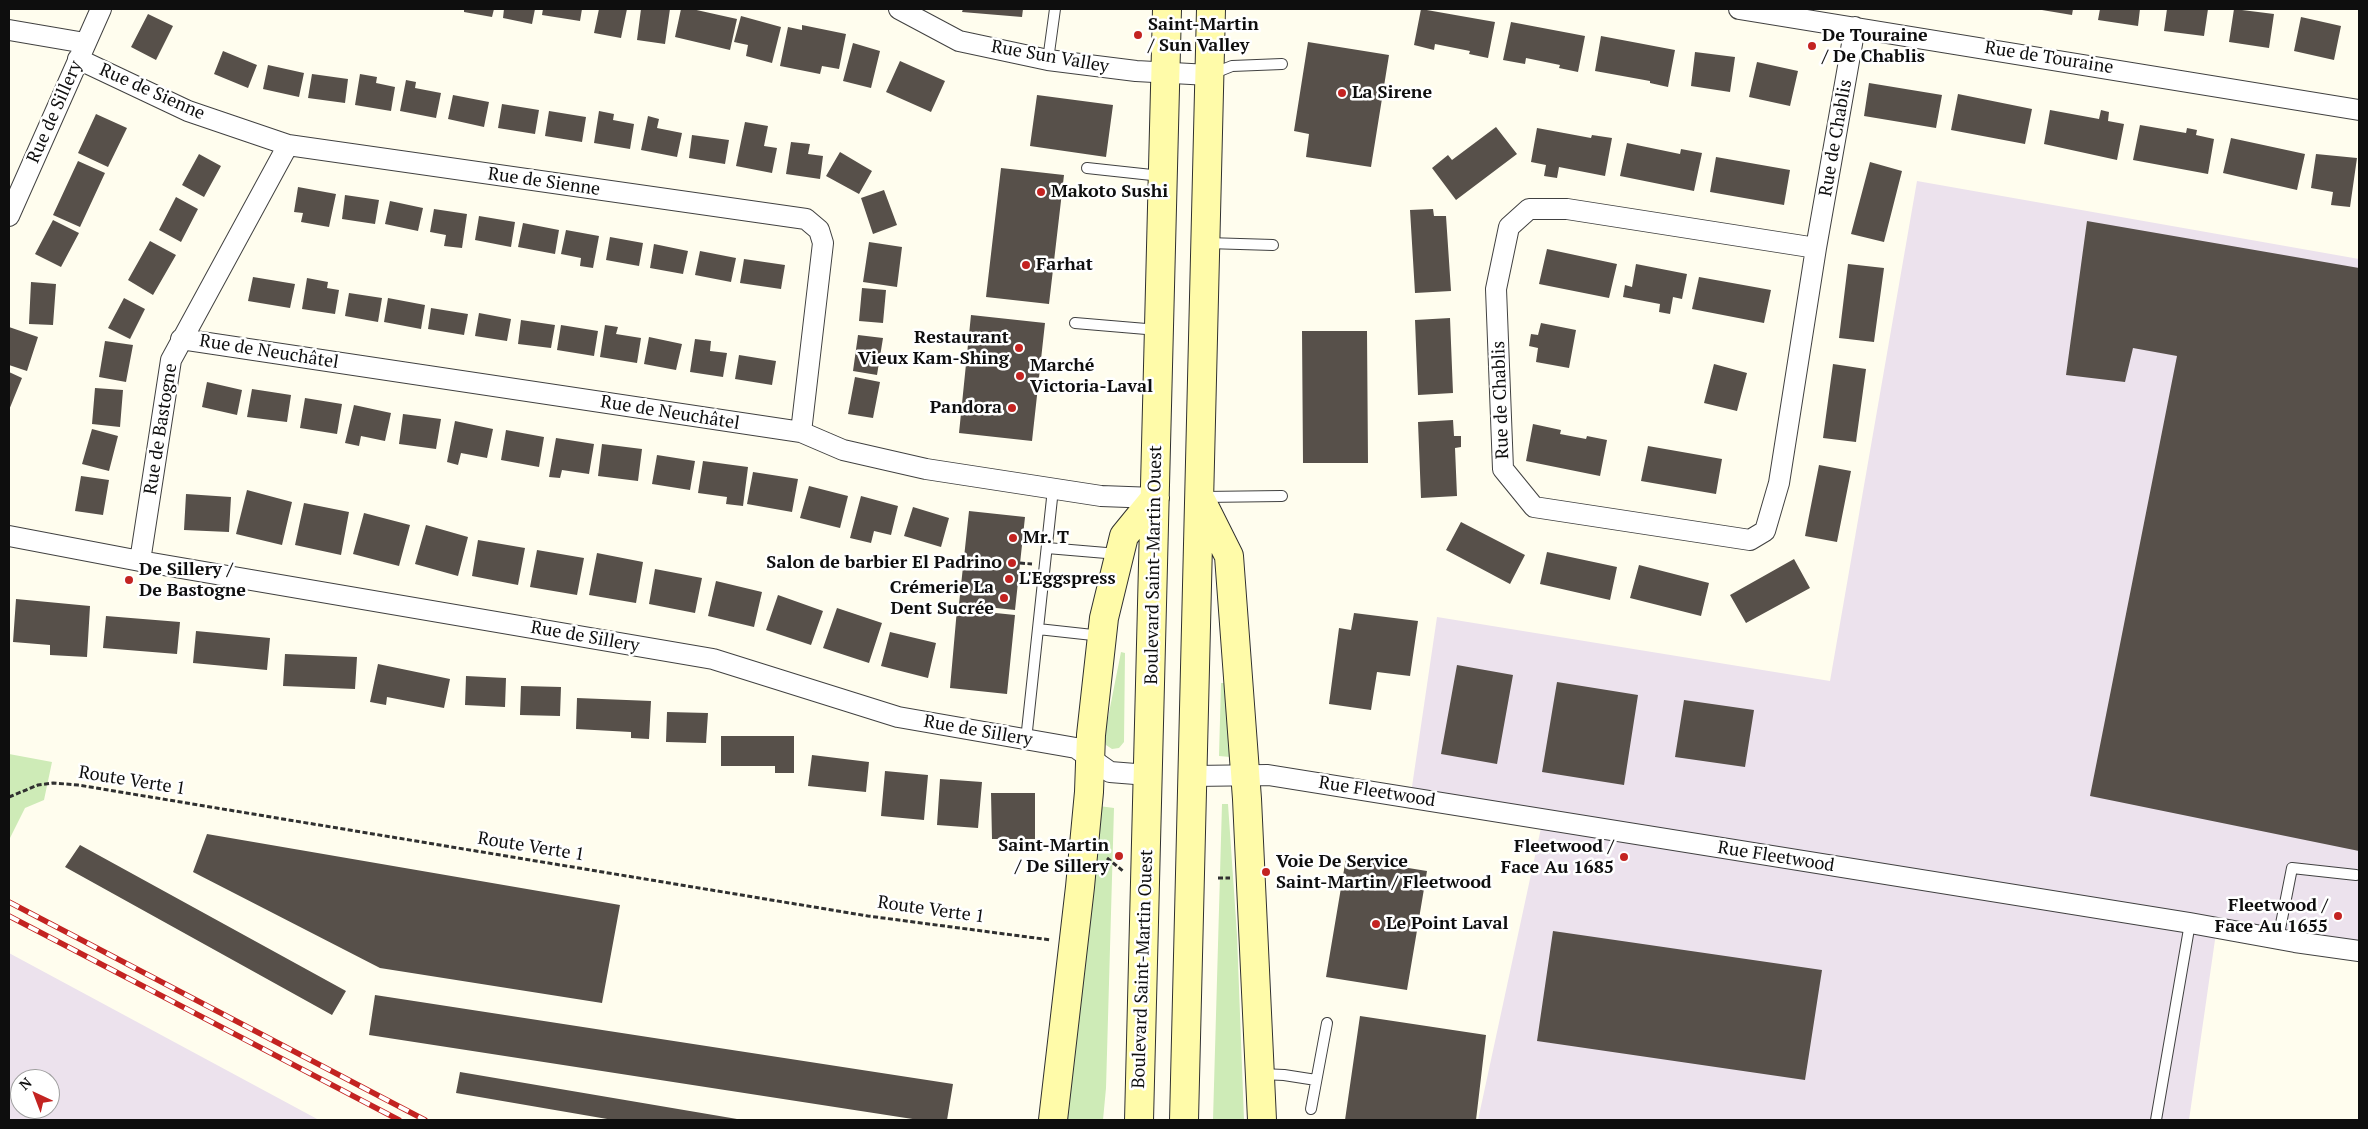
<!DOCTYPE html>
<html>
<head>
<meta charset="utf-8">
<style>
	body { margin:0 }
	#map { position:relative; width:2368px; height:1129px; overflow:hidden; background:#fffdee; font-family:"PT Serif",serif }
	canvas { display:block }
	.frame { position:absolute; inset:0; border:10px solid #0e0e0e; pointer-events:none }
	.north { position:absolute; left:10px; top:1069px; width:50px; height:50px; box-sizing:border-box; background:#fff; border:1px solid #9f9f9f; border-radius:50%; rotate:317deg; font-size:14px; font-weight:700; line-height:20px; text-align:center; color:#0e0e0e }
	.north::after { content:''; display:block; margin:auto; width:18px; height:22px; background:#c32321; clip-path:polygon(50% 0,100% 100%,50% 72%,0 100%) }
</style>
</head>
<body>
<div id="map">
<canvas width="2368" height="1129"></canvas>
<div class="frame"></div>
<div class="north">N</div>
</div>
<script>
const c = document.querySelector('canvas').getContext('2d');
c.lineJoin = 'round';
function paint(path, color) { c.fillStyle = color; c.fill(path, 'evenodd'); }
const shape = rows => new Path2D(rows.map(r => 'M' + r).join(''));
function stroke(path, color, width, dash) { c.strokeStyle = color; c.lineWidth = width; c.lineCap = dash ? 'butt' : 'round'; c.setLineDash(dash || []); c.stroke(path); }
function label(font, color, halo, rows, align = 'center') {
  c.font = font + ' "PT Serif",serif'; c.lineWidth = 5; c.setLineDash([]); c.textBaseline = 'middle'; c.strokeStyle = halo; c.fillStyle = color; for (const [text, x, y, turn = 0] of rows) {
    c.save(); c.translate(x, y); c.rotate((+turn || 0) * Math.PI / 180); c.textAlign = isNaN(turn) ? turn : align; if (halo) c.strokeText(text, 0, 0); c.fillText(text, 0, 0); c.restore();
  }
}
paint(shape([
	[1917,181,2359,259,2359,951,2216,933,2189,1120,1478,1120,1541,828,1409,807,1437,617,1830,681],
	[9,953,319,1120,9,1120],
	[20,1079,50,1079,50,1109,20,1109]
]), '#ece2ed');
paint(shape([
	[1121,652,1125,653,1124,742,1119,748,1112,749,1106,745,1104,738],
	[1221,683,1226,683,1230,757,1219,756],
	[9,754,52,762,44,800,25,808,9,840],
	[1222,804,1228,804,1237,935,1244,1120,1213,1120],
	[1099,806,1114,808,1106,1088,1103,1120,1066,1120]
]), '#ceebb7');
paint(shape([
	[464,9,494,9,492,17,464,12],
	[504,9,535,9,532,24,503,18],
	[543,9,582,9,580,21,542,15],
	[599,9,627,9,621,38,594,33],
	[641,9,670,9,665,44,637,40],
	[681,9,692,9,737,19,730,50,675,37],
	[963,9,1023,9,1022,17,962,12],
	[1421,9,1495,22,1488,58,1469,54,1470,51,1435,44,1434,50,1414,45],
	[2036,9,2073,9,2072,15],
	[2100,9,2140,9,2138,26,2098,20],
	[2167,9,2208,9,2204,36,2164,31],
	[2234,9,2274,14,2269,48,2229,42],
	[148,14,173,26,156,60,131,47],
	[741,16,781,27,772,63,746,56,748,45,734,42],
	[2301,17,2341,26,2334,60,2294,51],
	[1511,22,1585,36,1578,72,1559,68,1560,65,1526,58,1525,64,1503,60],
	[802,25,846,34,839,69,822,66,820,74,780,66,788,27,802,30],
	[1601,36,1675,50,1668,87,1650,83,1650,81,1595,71],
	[1308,42,1389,55,1371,167,1306,157,1309,134,1294,131],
	[853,43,880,51,871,88,843,81],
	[223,51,257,65,248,88,214,74],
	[1695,52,1735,57,1730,92,1691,86],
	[900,61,945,81,931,112,886,92],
	[1757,62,1798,71,1790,106,1749,97],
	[268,65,304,73,299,97,263,89],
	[312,74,348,79,345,103,308,98],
	[360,74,377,77,376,83,395,87,391,111,355,105],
	[406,80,416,82,415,88,441,93,436,118,400,111],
	[1869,83,1942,95,1936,128,1864,116],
	[1958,94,2032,109,2025,144,1951,130],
	[453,95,489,102,484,127,448,119],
	[1037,95,1113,105,1106,157,1030,146],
	[502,104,539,110,535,134,498,128],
	[2050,110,2099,119,2101,110,2109,112,2108,121,2124,124,2117,160,2044,144],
	[549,111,586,117,582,142,545,136],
	[599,111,614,114,613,120,634,124,630,149,594,143],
	[96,114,127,128,108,167,78,153],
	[648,116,659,119,657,128,682,133,677,157,641,150],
	[745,122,768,126,764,146,777,148,772,173,736,166],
	[2140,125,2186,133,2187,128,2197,130,2196,135,2214,139,2208,174,2133,160],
	[1496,127,1517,154,1456,200,1432,168,1448,155,1452,160],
	[1537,128,1591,138,1592,135,1612,138,1605,176,1559,167,1557,178,1544,176,1546,165,1531,162],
	[692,135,729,140,725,164,689,158],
	[2231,138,2305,154,2297,190,2223,173],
	[791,142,810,144,808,154,823,156,820,179,786,174],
	[1627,143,1680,154,1681,149,1702,153,1694,191,1620,176],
	[840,152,872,171,859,194,826,176],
	[199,154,221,166,204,197,182,185],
	[2316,154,2357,158,2350,207,2331,205,2333,192,2311,188],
	[1716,157,1790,170,1784,205,1710,192],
	[78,161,105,173,80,227,53,215],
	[1870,162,1902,171,1884,242,1851,234],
	[1001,168,1064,175,1049,304,986,297],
	[298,187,336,194,329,227,301,222,303,213,294,212],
	[884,190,897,225,873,234,861,198],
	[345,195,379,200,375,224,342,219],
	[176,197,198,209,181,242,159,230],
	[390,201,423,208,418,231,385,224],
	[434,209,467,214,462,248,444,246,446,235,430,232],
	[1433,209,1434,216,1446,216,1451,291,1415,293,1410,210],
	[479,216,515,222,511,247,475,240],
	[53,220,79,233,61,267,35,254],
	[2087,221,2359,268,2359,851,2090,796,2177,356,2133,348,2125,382,2066,375],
	[523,223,559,230,555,254,518,247],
	[566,230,599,236,593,268,580,266,581,258,561,254],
	[610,237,643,243,639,266,606,260],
	[150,241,176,255,153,295,128,280],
	[869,242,902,247,897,287,863,282],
	[654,244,688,251,683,274,650,268],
	[1547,249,1617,264,1609,298,1539,284],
	[700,251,736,258,731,282,695,275],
	[744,259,785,265,781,289,740,283],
	[1636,264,1687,274,1682,299,1673,297,1670,314,1659,312,1660,304,1623,297,1625,285,1632,287],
	[1848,264,1884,268,1874,342,1839,338],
	[253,277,295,284,290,308,248,301],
	[1699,277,1771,290,1764,323,1692,309],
	[307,278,328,282,327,288,339,290,335,314,302,309],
	[31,282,56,284,53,325,29,324],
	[862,288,886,290,883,323,859,321],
	[349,293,382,298,378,322,345,316],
	[124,298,145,309,130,339,108,328],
	[388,298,425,305,421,329,384,322],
	[431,308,468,314,464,335,428,329],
	[479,313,511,319,507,341,475,336],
	[971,315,1045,323,1032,441,959,433],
	[1450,318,1453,393,1418,395,1415,320],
	[521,320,555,325,551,348,518,344],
	[1541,323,1576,330,1569,368,1536,362,1538,348,1529,346,1531,334,1538,335],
	[561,325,598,331,594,356,557,350],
	[605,325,618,327,616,334,641,338,637,363,600,357],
	[9,327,38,337,27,371,9,365],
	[1302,331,1367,331,1368,463,1303,463],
	[858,335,883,338,877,375,853,371],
	[649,337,682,344,676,370,644,364],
	[695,339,711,341,710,351,727,353,723,377,690,372],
	[105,341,133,345,126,382,99,377],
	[739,355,776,361,772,385,735,379],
	[1714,364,1747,373,1737,411,1704,403],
	[1833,364,1866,369,1856,442,1823,438],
	[9,372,22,378,9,410],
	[855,377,880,382,873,418,848,414],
	[207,382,242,390,237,415,202,407],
	[95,388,123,390,120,427,92,424],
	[252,389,291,395,287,422,247,417],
	[305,398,342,404,337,434,300,428],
	[354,405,391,413,385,441,361,436,359,446,345,443],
	[403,414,441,419,436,449,399,444],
	[1453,420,1454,436,1461,436,1461,447,1455,448,1457,496,1421,498,1418,422],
	[455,421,493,429,487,458,461,453,458,465,447,462],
	[1533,424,1561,430,1560,434,1586,439,1587,436,1607,440,1600,476,1526,461],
	[92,429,118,436,109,471,82,464],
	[506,430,544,437,539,467,501,460],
	[556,438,594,444,589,474,562,470,560,478,549,477],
	[602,444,642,449,638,481,598,476],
	[1648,446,1722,459,1716,494,1641,481],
	[657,455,695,461,690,490,652,484],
	[703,461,748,467,743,506,726,504,727,497,698,493],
	[1819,465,1851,471,1837,542,1805,536],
	[753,472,798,479,792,512,747,504],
	[81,476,109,480,103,515,75,511],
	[809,486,848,496,840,528,800,518],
	[247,490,292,502,282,545,236,534],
	[186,494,231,497,229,532,184,530],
	[861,496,898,506,891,535,874,531,871,543,850,538],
	[304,503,349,512,341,555,295,545],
	[913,507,949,518,941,547,904,536],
	[969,511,1025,517,1015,610,959,604],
	[364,513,410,525,399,566,353,554],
	[1461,522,1525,555,1510,584,1446,550],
	[426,525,468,537,458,576,415,564],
	[478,540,525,548,518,585,472,576],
	[537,550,584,558,577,595,530,587],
	[1547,552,1617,567,1610,600,1540,584],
	[597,553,643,562,636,603,589,595],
	[1794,559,1810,588,1746,623,1730,595],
	[1639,565,1709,583,1701,616,1630,598],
	[655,569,702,578,695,613,649,604],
	[716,581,762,592,754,627,708,616],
	[778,595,823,611,811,645,766,630],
	[16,599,90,606,87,657,50,655,50,645,13,642],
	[837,608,882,623,869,663,823,648],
	[957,609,1015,615,1007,694,950,688],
	[1354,613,1418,621,1410,676,1377,672,1371,710,1329,704,1339,628,1351,630],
	[106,616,180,622,177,654,103,648],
	[196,631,270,638,267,670,193,663],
	[890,632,936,643,928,678,881,666],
	[285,654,357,657,355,689,283,686],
	[378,664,450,679,444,708,387,697,386,705,370,702],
	[1457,665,1513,675,1497,764,1441,754],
	[466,676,506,678,505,707,465,705],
	[1557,682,1638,695,1624,785,1542,772],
	[521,686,561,687,560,716,520,715],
	[577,698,651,701,649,739,631,738,631,732,576,729],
	[1684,700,1754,710,1745,767,1675,757],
	[667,712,708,713,706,743,666,742],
	[721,736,794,736,794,773,775,773,775,766,721,766],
	[812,755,869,762,866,792,808,786],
	[885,771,928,775,924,820,881,816],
	[940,779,982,782,978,828,937,825],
	[991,793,1035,793,1035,839,992,839],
	[207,834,620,905,602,1003,380,968,193,872],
	[80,845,346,991,332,1015,65,867],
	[1346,858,1427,871,1407,990,1326,977],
	[1553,931,1822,970,1805,1080,1537,1041],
	[375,995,953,1084,947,1120,919,1120,369,1035],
	[1360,1016,1486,1035,1476,1120,1345,1120],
	[460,1072,737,1119,737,1120,613,1120,456,1093]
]), '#57504a');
const service = shape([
	[1048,60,1055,9],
	[1212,74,1232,66,1282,64],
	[1087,168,1161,176],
	[1207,243,1273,245],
	[1075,323,1158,330],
	[1203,497,1282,496],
	[1047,548,1118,554],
	[1038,629,1102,636],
	[1026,740,1053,489],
	[2278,939,2292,868,2356,875],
	[1261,1074,1284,1075,1316,1080],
	[1311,1109,1327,1023],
	[2156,1120,2190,923]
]);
const minor = shape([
	[899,9,959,41,1048,60,1136,71,1209,75],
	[1739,9,2359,110],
	[9,30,85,43],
	[78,59,188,111,288,145,806,219,819,230,823,243,801,432],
	[9,216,101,9],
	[1816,248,1567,209,1529,209,1509,227,1496,289,1503,469,1534,507,1750,540,1765,531,1779,483,1816,248,1855,27],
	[181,339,801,432,843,450,926,469,1101,496,1155,498],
	[9,536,140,561,713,659,898,717,1076,748,1110,772,1148,775],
	[140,561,171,360,288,145],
	[1193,776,1268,775,2190,923,2295,942,2359,951]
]);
const secondary = shape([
	[1202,502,1229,556,1247,799,1262,1120],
	[1053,1120,1080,887,1089,792,1091,735,1104,618,1124,536,1155,498],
	[1139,1120,1167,9],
	[1184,1120,1211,9]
]);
stroke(service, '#414141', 12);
stroke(minor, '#414141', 22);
stroke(secondary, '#303030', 30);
stroke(shape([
	[1020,563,1032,564],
	[9,797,38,785,53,783,78,785,868,916,1051,940],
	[1107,858,1123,871],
	[1218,878,1230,878]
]), '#303030', 3, [5, 2.5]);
stroke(service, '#fff', 10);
stroke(minor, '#fff', 20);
stroke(secondary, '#fffba9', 28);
const rail = shape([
	[9,902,425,1120],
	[9,916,399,1120]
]);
stroke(rail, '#c32321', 5.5);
stroke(rail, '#fff', 4, [11]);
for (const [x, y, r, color] of [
	[1138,35,5,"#c32321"],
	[1812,46,5,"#c32321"],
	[1342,93,5,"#c32321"],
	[1041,192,5,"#c32321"],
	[1026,265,5,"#c32321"],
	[1019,348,5,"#c32321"],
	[1020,376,5,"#c32321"],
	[1012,408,5,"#c32321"],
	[1013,538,5,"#c32321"],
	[1012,563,5,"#c32321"],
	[1009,579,5,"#c32321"],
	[129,580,5,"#c32321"],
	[1004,598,5,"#c32321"],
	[1119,856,5,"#c32321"],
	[1624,857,5,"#c32321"],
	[1266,872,5,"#c32321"],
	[2338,916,5,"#c32321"],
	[1376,924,5,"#c32321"]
]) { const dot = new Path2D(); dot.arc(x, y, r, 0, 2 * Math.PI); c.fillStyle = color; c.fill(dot); stroke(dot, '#fff', 2); }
label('bold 18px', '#0e0e0e', '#fff', [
	["Saint-Martin",1148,25],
	["/ Sun Valley",1148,46],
	["De Touraine",1822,36],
	["/ De Chablis",1822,57],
	["La Sirene",1352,93],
	["Makoto Sushi",1051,192],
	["Farhat",1036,265],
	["Restaurant",1009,338,"right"],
	["Vieux Kam-Shing",1009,359,"right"],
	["Marché",1030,366],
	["Victoria-Laval",1030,387],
	["Pandora",1002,408,"right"],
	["Mr. T",1023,538],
	["Salon de barbier El Padrino",1002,563,"right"],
	["De Sillery /",139,570],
	["De Bastogne",139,591],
	["L'Eggspress",1019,579],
	["Crémerie La",994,588,"right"],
	["Dent Sucrée",994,609,"right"],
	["Saint-Martin",1109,846,"right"],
	["/ De Sillery",1109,867,"right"],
	["Fleetwood /",1614,847,"right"],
	["Face Au 1685",1614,868,"right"],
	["Voie De Service",1276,862],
	["Saint-Martin / Fleetwood",1276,883],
	["Fleetwood /",2328,906,"right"],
	["Face Au 1655",2328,927,"right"],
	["Le Point Laval",1386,924]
], 'left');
label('18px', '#0e0e0e', '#fff', [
	["Rue Sun Valley",1050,57,10],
	["Rue de Touraine",2049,58,9],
	["Rue de Sienne",152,92,24],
	["Rue de Sillery",55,112,-66],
	["Rue de Chablis",1836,138,-80],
	["Rue de Sienne",544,182,8],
	["Rue de Neuchâtel",269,352,9],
	["Rue de Chablis",1501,400,-92],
	["Rue de Neuchâtel",670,413,9],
	["Rue de Bastogne",161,429,-81],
	["Boulevard Saint-Martin Ouest",1154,565,-89],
	["Rue de Sillery",585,637,10],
	["Rue de Sillery",978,731,10],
	["Route Verte 1",132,781,9],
	["Rue Fleetwood",1377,792,9],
	["Route Verte 1",531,847,9],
	["Rue Fleetwood",1776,857,9],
	["Route Verte 1",931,910,8],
	["Boulevard Saint-Martin Ouest",1143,969,-88]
]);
</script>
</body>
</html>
